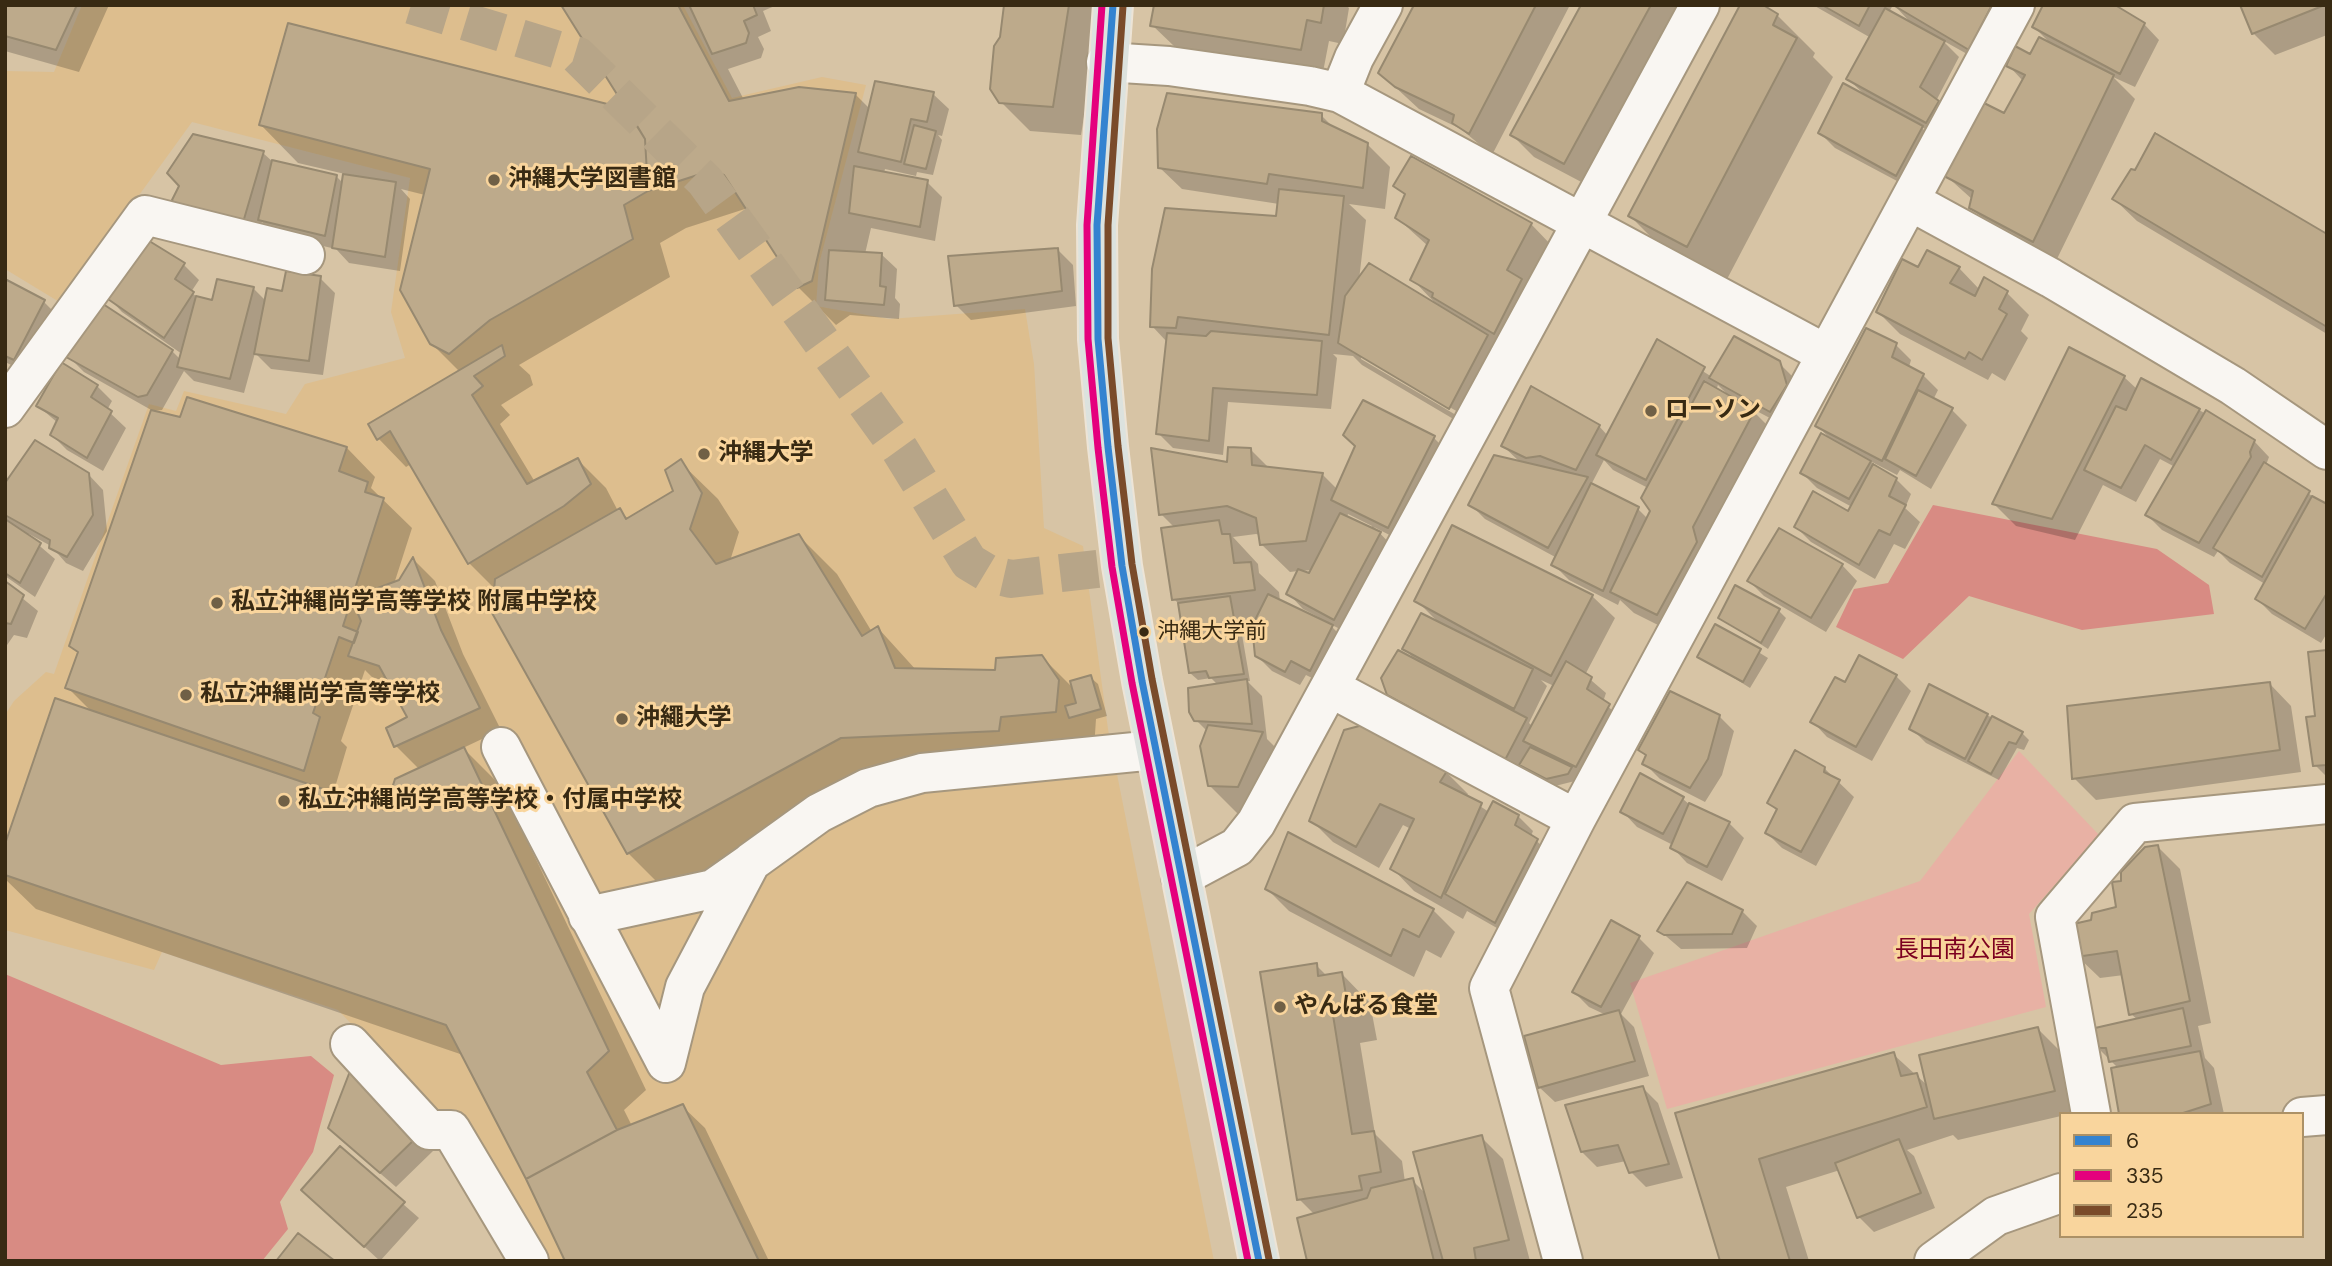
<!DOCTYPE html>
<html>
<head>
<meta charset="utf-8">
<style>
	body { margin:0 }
	#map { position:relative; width:2332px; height:1266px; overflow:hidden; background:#d7c4a5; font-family:"DM Sans",sans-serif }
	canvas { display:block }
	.frame { position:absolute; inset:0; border:7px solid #382a13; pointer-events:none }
	.legend { position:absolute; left:2059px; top:1112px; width:245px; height:126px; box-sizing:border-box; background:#f9d59d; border:2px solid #ac9166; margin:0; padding:9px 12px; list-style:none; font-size:21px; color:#382a13 }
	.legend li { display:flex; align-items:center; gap:14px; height:35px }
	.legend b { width:35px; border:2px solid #ac9166 }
</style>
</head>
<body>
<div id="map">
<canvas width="2332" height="1266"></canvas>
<div class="frame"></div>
<ul class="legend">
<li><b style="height:9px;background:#3483d0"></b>6</li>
<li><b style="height:9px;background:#e5007d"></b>335</li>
<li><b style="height:9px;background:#7a4b2a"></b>235</li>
</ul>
</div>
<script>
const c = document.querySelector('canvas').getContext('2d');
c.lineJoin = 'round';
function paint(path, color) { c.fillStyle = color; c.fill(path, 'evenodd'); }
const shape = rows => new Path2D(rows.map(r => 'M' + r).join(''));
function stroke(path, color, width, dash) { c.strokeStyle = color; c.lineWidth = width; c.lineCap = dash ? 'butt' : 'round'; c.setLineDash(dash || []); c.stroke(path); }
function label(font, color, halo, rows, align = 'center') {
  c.font = font + ' "DM Sans","Noto Sans JP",sans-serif'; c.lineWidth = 6; c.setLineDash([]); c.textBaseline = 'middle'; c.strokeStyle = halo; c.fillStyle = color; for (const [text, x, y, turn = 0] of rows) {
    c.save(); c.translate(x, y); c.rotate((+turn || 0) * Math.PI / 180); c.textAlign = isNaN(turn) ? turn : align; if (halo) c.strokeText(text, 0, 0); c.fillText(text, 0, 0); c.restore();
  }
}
paint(shape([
	[82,5,683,5,732,98,822,77,866,85,819,264,816,306,889,319,1025,309,1034,364,1044,528,1083,546,1108,729,1214,1261,542,1261,444,1120,338,1010,162,952,154,970,5,930,5,715,14,701,46,672,54,674,149,404,176,411,184,391,286,414,305,384,405,358,391,312,410,178,192,122,61,303,5,269,5,71,54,72]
]), '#ddbe8e');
paint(shape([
	[2019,751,2099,835,2029,914,2046,1007,1667,1109,1630,983,1920,881]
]), '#e8b1a4');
paint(shape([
	[1933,505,2157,549,2209,585,2214,614,2082,630,1969,596,1903,659,1836,627,1854,589,1888,583],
	[5,974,221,1065,311,1056,334,1075,313,1152,280,1202,288,1229,262,1261,5,1261]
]), '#d88b83');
paint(shape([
	[5,5,109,5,79,72,5,51],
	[563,5,777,5,763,11,771,31,758,37,764,49,761,58,728,69,744,100,856,95,870,109,933,94,949,109,942,136,938,135,942,140,933,175,917,172,916,176,885,169,884,173,927,182,942,197,935,241,871,228,865,254,881,254,897,269,895,298,900,304,899,319,850,315,836,325,798,287,748,208,686,228,660,243,670,277,519,365,530,375,533,385,501,405,510,415,500,424,535,482,578,460,606,488,618,511,629,519,675,492,680,462,718,499,739,532,730,561,799,536,837,574,872,632,878,628,917,671,997,672,1041,656,1074,689,1090,677,1098,684,1107,716,1096,719,1094,749,879,775,666,891,628,853,496,590,469,563,411,464,406,467,378,438,460,372,431,343,425,195,401,189,410,199,400,271,349,263,336,249,275,235,262,222,257,240,197,230,263,153,273,162,336,176,343,183,345,174,298,163,261,125,630,112],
	[1006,5,1102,5,1081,135,1030,131,1001,102,1002,38],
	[1156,5,1346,5,1349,8,1343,44,1329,41,1323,72,1175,47,1152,25],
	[1416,5,1570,5,1492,155,1461,129,1419,109,1380,73],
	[1583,5,1685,5,1587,185,1534,157,1512,135],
	[1813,5,1893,5,1889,12,1912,24,1894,5,2014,5,1985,64,1942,40,1959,57,1936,101,1953,117,1942,137,1921,127,1937,143,1912,189,1835,148,1820,133,1866,96,1848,79,1871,38],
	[2242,5,2327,5,2327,35,2275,55,2253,33],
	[1777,15,1815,53,1813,57,1833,77,1725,283,1668,254,1630,216],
	[2144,24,2159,40,2135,87,2113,77,2135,99,2055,263,1993,229,1971,207,1973,200,1944,174,2005,115,2023,81,2008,65,2051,44,2034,27],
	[1321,115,1335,129,1367,144,1390,167,1385,209,1349,204,1366,220,1359,280,1437,305,1413,280,1428,246,1397,218,1406,196,1396,185,1531,224,1553,247,1516,354,1493,342,1509,358,1472,430,1362,365,1353,356,1333,354,1337,358,1331,409,1228,402,1223,455,1173,448,1158,433,1167,342,1152,326,1277,218,1279,204,1182,189,1159,167],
	[1361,355,1458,412,1456,415,1361,359],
	[2114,199,2327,236,2327,334,2137,221],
	[147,242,184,265,199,280,191,292,198,298,213,302,253,288,266,301,320,278,335,293,323,375,271,369,255,353,244,393,194,381,184,371,162,410,153,411,84,372,69,357,172,351,181,360,182,354,122,312,107,296],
	[1058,250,1073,265,1076,306,971,320,956,305],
	[1959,268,1980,290,2006,292,2029,315,2021,331,2028,338,2005,381,1992,373,1988,380,1900,334,1878,312,1919,269],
	[5,281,44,302,59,317,30,374,5,362],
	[1657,342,1712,377,1779,363,1794,378,1785,426,1749,407,1776,434,1680,636,1634,613,1620,600,1618,605,1569,580,1554,565,1557,558,1485,519,1470,504,1521,463,1503,446,1599,426,1608,436],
	[1718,385,1729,396,1716,390],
	[1604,460,1613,470,1648,488,1652,511,1648,519,1638,509,1592,483],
	[1896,345,1911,360,1909,367,1923,375,1938,390,1933,400,1952,410,1967,425,1931,489,1900,470,1897,475,1870,461,1896,479,1911,494,1905,508,1920,522,1905,549,1894,544,1875,579,1811,542,1796,527,1849,513,1852,507,1817,488,1802,473,1831,440,1818,426],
	[2124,377,2138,390,2199,410,2254,441,2269,457,2266,465,2327,506,2327,633,2321,643,2272,614,2257,599,2265,584,2230,563,2218,551,2214,557,2162,530,2147,515,2175,467,2160,459,2136,502,2103,485,2075,540,2016,526,1994,504],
	[97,386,112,401,107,410,126,428,103,471,67,450,52,435,58,423,38,406],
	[181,419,347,448,375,477,371,488,412,528,394,584,400,581,414,560,435,581,463,654,501,730,463,748,501,786,646,1090,624,1110,632,1126,682,1106,705,1128,769,1261,567,1261,463,1055,36,909,5,879,5,850,93,713,67,687,79,654,71,646],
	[365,670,372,677,390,683,409,718,388,728,396,746,419,769,386,812,333,794,347,747,341,741],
	[1434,438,1449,453,1403,542,1374,527,1395,549,1350,634,1328,623,1347,642,1326,685,1306,675,1300,685,1272,671,1256,655,1257,621,1240,623,1250,681,1247,681,1262,696,1267,739,1290,762,1267,815,1238,814,1209,785,1207,731,1196,720,1218,685,1211,678,1198,680,1190,673,1181,606,1174,599,1175,528,1161,514,1250,449,1270,469,1323,475,1338,490],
	[1348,514,1372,526,1370,529,1347,518],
	[1256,534,1260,535,1261,544,1290,572,1298,571,1288,593,1303,609,1318,617,1317,619,1280,602,1279,592,1259,573,1258,564,1233,537],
	[1313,570,1310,576,1299,571],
	[88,474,103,490,107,531,83,571,66,563,51,546,29,534,28,536,55,559,35,597,5,576,5,486],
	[1453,528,1592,596,1615,618,1585,675,1606,693,1603,702,1624,721,1575,781,1555,786,1524,768,1521,774,1404,710,1389,694,1417,662,1404,648,1440,624,1416,600],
	[1541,680,1554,686,1533,727,1529,723,1547,686],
	[1780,530,1842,565,1857,581,1826,632,1764,596,1749,581],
	[5,584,38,611,27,638,14,635,5,648],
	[1735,588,1779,611,1786,618,1768,649,1720,618],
	[1716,626,1768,658,1750,688,1699,656],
	[2327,651,2327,777,2315,765,2317,717],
	[1896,676,1911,691,1872,761,1827,737,1812,721],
	[2269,683,2291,706,2301,772,2096,800,2074,778],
	[1930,686,2022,733,2029,740,2024,750,2017,748,1999,780,1926,743,1911,728],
	[1719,716,1734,731,1722,775,1705,802,1660,779,1644,763,1647,757,1640,750],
	[1824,768,1854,797,1816,866,1782,848,1767,833,1777,811,1769,803],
	[1446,772,1468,794,1466,797,1489,812,1518,816,1533,831,1531,836,1552,855,1511,936,1467,911,1463,919,1414,891,1392,868,1411,829,1403,825,1379,868,1333,842,1311,820],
	[1683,799,1690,805,1729,823,1744,838,1722,881,1687,863,1672,847,1673,845,1637,827,1622,811],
	[2158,847,2180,869,2211,1023,2198,1026,2205,1058,2214,1068,2224,1114,2120,1114,2118,1068,2098,1048,2138,1020,2131,1014,2124,975,2100,978,2077,956,2092,921,2118,909,2123,882],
	[1267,889,1433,910,1455,932,1441,958,1426,950,1414,977,1289,911],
	[1742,911,1757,926,1747,948,1681,949,1660,931],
	[1612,922,1639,938,1654,953,1621,1014,1634,1027,1649,1076,1555,1102,1539,1087,1606,1015,1589,1007,1574,992],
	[1316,965,1327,976,1342,974,1370,1003,1377,1040,1360,1043,1375,1134,1402,1161,1405,1182,1412,1180,1427,1195,1481,1137,1503,1159,1530,1261,1309,1261,1315,1215,1299,1199],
	[2037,1028,2060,1051,2076,1113,2061,1114,2061,1116,1958,1140,1953,1135,1907,1150,1914,1156,1935,1208,1874,1232,1859,1217,1840,1170,1786,1187,1809,1261,1721,1261,1678,1114,1893,1054,1928,1086],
	[367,1083,433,1151,396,1187,345,1143],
	[1643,1088,1658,1103,1683,1178,1646,1187,1631,1172,1626,1161,1597,1167,1582,1152],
	[340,1149,419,1218,380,1261,319,1205]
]), '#0003');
const building = shape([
	[5,5,77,5,56,50,5,36,5,5],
	[561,5,678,5,729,101,799,87,856,93,812,281,797,288,724,175,710,171,648,191,645,139,561,5],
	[689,5,753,5,757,15,744,21,749,33,746,43,712,54,689,5],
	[1004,5,1069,5,1053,107,999,103,990,89,994,46,1000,37,1004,5],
	[1154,5,1324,5,1321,23,1307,20,1301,50,1150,26,1154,5],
	[1414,5,1536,5,1469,134,1452,123,1454,115,1395,87,1378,73,1414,5],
	[1581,5,1651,5,1564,164,1510,135,1581,5],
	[1740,5,1763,5,1778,14,1773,25,1797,38,1687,247,1628,216,1740,5],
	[1822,5,1870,5,1859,26,1822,5],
	[1893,5,1992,5,1969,50,1893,5],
	[2043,5,2115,5,2145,23,2120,74,2032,27,2043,5],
	[2240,5,2325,5,2252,34,2240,5],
	[1885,8,1945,41,1920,87,1939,101,1926,123,1846,79,1885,8],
	[288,23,627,109,645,139,648,191,624,205,633,239,490,320,449,354,430,344,400,290,430,169,259,125,288,23],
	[2039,37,2114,75,2033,242,1969,208,1973,191,1942,175,1982,102,2004,113,2025,75,2006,66,2015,46,2030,54,2039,37],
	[875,81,934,92,927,122,911,119,901,162,858,152,875,81],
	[1843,83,1923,126,1896,176,1818,133,1843,83],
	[1167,93,1322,113,1322,121,1368,143,1363,188,1269,174,1267,184,1158,168,1157,129,1167,93],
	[914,125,936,131,926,169,904,164,914,125],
	[2155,133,2327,234,2327,327,2112,199,2131,169,2135,170,2155,133],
	[193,134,264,151,242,226,180,216,172,200,179,186,167,173,193,134],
	[1411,156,1532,223,1507,270,1522,279,1494,334,1432,297,1433,293,1410,280,1429,240,1395,218,1405,194,1393,186,1411,156],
	[272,160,337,175,325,236,258,220,272,160],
	[854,166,928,180,920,227,849,213,854,166],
	[343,174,396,182,385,257,332,248,343,174],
	[1279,189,1344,196,1329,335,1178,317,1176,328,1150,327,1152,269,1165,208,1276,216,1279,189],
	[146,239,185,263,175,279,194,292,164,338,105,297,146,239],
	[1058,248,1062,291,954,306,948,256,1058,248],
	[829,250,882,253,880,286,886,287,884,305,825,300,829,250],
	[1927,250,1960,267,1950,283,1975,296,1984,277,2008,291,1999,309,2007,314,1982,360,1969,352,1965,359,1876,312,1902,259,1918,267,1927,250],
	[1369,263,1488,335,1449,409,1338,343,1345,296,1369,263],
	[286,271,321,276,309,361,254,354,267,288,282,291,286,271],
	[5,279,45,300,14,360,5,356,5,279],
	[217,279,254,287,230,379,177,367,196,296,212,300,217,279],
	[100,302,173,350,147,395,138,397,66,357,100,302],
	[1866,328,1897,343,1892,357,1924,374,1882,461,1815,426,1866,328],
	[1211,331,1322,341,1317,395,1213,388,1209,441,1156,434,1167,333,1206,336,1211,331],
	[1734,336,1780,361,1787,385,1770,412,1709,378,1734,336],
	[1657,339,1705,367,1646,480,1596,455,1657,339],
	[502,345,505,356,474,376,483,386,472,395,527,484,578,458,591,484,564,506,468,564,390,431,377,440,368,424,502,345],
	[2069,347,2125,376,2052,519,1992,504,2069,347],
	[61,362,98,385,91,397,112,411,87,458,50,435,58,418,36,406,61,362],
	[2141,378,2200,409,2171,460,2145,445,2121,488,2084,470,2116,406,2126,410,2141,378],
	[1704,381,1755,410,1693,527,1697,542,1657,615,1610,592,1650,511,1641,498,1704,381],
	[1531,386,1600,425,1576,470,1540,456,1526,458,1501,446,1531,386],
	[1918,390,1953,408,1916,476,1885,459,1918,390],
	[187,397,347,447,339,471,368,482,365,492,384,498,343,626,358,632,354,643,339,637,313,713,320,717,304,771,65,688,78,652,69,646,151,410,180,417,187,397],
	[1363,400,1435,436,1388,528,1331,500,1355,446,1343,435,1363,400],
	[2206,410,2255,440,2250,452,2251,457,2199,543,2145,515,2206,410],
	[1821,433,1871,461,1849,499,1800,473,1821,433],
	[35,440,89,473,93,515,67,557,49,548,50,540,5,515,5,483,35,440],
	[1228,447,1251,448,1252,465,1323,473,1306,541,1260,545,1256,518,1227,506,1159,515,1151,448,1227,462,1228,447],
	[1494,455,1588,477,1548,548,1468,505,1494,455],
	[681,459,702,493,690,529,716,564,799,534,862,636,878,626,895,668,995,670,996,658,1042,655,1059,680,1056,712,1001,717,999,731,841,738,627,854,492,613,495,579,620,508,626,519,673,491,665,470,681,459],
	[2264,462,2310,491,2262,577,2213,548,2264,462],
	[1873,464,1897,478,1889,496,1906,505,1890,535,1879,530,1859,565,1794,527,1813,491,1848,511,1873,464],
	[1591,483,1639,507,1603,591,1551,565,1591,483],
	[2312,496,2327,504,2327,593,2305,629,2255,599,2312,496],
	[1340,513,1381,532,1334,620,1286,594,1298,569,1309,573,1340,513],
	[5,519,41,543,20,583,5,573,5,519],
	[1219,520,1222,534,1230,534,1234,563,1251,562,1255,590,1172,600,1161,528,1219,520],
	[1452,525,1593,595,1551,676,1414,601,1452,525],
	[1779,528,1843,564,1811,618,1747,581,1779,528],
	[413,557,441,630,480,708,394,747,386,728,407,717,379,666,348,656,361,621,356,609,359,595,399,580,413,557],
	[5,581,24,595,11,624,5,623,5,581],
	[1735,585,1780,609,1761,643,1718,618,1735,585],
	[1268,594,1333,625,1310,671,1291,661,1285,672,1255,656,1252,626,1268,594],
	[1230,596,1244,674,1209,678,1206,671,1189,673,1178,603,1230,596],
	[1421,613,1533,669,1514,709,1402,649,1421,613],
	[1715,624,1761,649,1743,682,1697,657,1715,624],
	[1398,650,1527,718,1505,760,1387,695,1381,678,1398,650],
	[2327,650,2327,765,2313,766,2306,717,2315,716,2308,652,2327,650],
	[1859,655,1897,675,1856,747,1810,722,1835,677,1845,682,1859,655],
	[1566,661,1592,677,1587,689,1610,704,1576,767,1523,741,1566,661],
	[1091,675,1101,709,1069,718,1065,706,1076,703,1070,681,1091,675],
	[1247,679,1252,724,1194,721,1189,712,1188,688,1247,679],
	[2270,682,2280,750,2072,779,2067,706,2270,682],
	[1929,684,1988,714,1965,759,1909,729,1929,684],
	[1670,691,1720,715,1708,759,1690,788,1642,764,1646,755,1638,750,1670,691],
	[55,698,385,810,395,779,464,747,609,1051,587,1072,617,1130,526,1179,446,1025,5,875,5,844,55,698],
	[1992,716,2023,732,2016,744,2009,742,1991,774,1968,761,1992,716],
	[1367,724,1447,771,1440,782,1482,803,1441,898,1390,869,1414,819,1380,804,1356,847,1309,821,1344,730,1367,724],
	[1208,725,1263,732,1238,787,1208,786,1200,746,1208,725],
	[1530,747,1572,767,1568,774,1546,779,1519,765,1530,747],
	[1795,750,1825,767,1824,772,1840,780,1801,852,1765,833,1777,809,1767,803,1795,750],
	[1640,773,1684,797,1663,834,1620,812,1640,773],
	[1493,801,1519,815,1515,825,1538,839,1495,923,1445,894,1493,801],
	[1689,803,1730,822,1707,867,1670,848,1689,803],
	[1288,832,1434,909,1419,937,1403,929,1391,956,1265,889,1288,832],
	[2158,845,2190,1001,2129,1015,2117,951,2076,957,2069,925,2091,920,2092,913,2116,907,2112,882,2121,881,2121,872,2145,847,2158,845],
	[1687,882,1743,910,1732,934,1664,935,1657,931,1687,882],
	[1611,920,1640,936,1601,1007,1572,992,1611,920],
	[1317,963,1318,976,1342,972,1349,1012,1333,1015,1352,1134,1374,1131,1381,1172,1359,1176,1362,1190,1297,1200,1260,972,1317,963],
	[2183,1008,2191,1046,2109,1062,2106,1048,2096,1048,2095,1028,2183,1008],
	[1619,1010,1635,1061,1538,1088,1524,1036,1619,1010],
	[2038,1027,2055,1091,1934,1119,1919,1055,2038,1027],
	[2200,1051,2211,1104,2180,1114,2119,1114,2111,1068,2200,1051],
	[1894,1052,1901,1076,1917,1073,1927,1107,1759,1159,1790,1261,1720,1261,1675,1113,1894,1052],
	[352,1066,419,1135,380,1173,328,1128,352,1066],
	[1643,1086,1669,1164,1629,1173,1618,1145,1581,1152,1565,1105,1643,1086],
	[683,1104,759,1261,565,1261,526,1179,617,1130,683,1104],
	[1482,1135,1509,1240,1474,1248,1476,1261,1443,1261,1413,1152,1482,1135],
	[1899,1139,1921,1193,1857,1218,1835,1163,1899,1139],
	[340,1146,405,1202,364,1247,301,1190,340,1146],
	[1413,1178,1434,1261,1307,1261,1297,1218,1367,1198,1371,1188,1413,1178],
	[298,1233,335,1261,276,1261,298,1233]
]);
paint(building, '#bdaa8b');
stroke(building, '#978970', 2);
stroke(shape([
	[411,5,578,56,705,181,900,450,969,562,989,574,1011,579,1122,566]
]), '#b7a588', 38, [38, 19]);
const minor = shape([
	[1106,62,1169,66,1310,86,1340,93,1826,354],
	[1340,93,1354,58,1383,5],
	[1910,201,2051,278,2233,386,2327,450],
	[5,408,145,215,305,255],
	[1331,688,1576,819],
	[501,747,666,1063,685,987,751,862,819,813,868,788,922,773,1155,750],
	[1181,877,1237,847,1256,823,1700,5],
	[588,916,713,889,750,863],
	[350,1044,429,1130,451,1130,529,1261],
	[2091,1114,2055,917,2135,823,2327,804],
	[2302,1117,2327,1115],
	[1563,1261,1489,988,1576,819,2015,5],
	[1934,1261,1996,1216,2061,1193]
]);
const major = shape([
	[1113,5,1097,225,1098,339,1108,447,1122,566,1142,681,1259,1261]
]);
stroke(minor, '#a6977e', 42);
stroke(major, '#ede4d6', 42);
stroke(minor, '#f9f6f2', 38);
stroke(major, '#dce2de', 38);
stroke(shape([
	[1113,5,1097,225,1098,339,1108,447,1122,566,1142,681,1259,1261]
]), '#3483d0', 7);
stroke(shape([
	[1102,5,1087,225,1088,339,1098,448,1112,567,1132,683,1248,1261]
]), '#e5007d', 7);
stroke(shape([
	[1123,6,1108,225,1108,338,1118,446,1132,564,1152,679,1269,1259]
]), '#7a4b2a', 7);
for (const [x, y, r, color] of [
	[494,180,7,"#706046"],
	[1651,411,7,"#706046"],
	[704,454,7,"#706046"],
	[217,603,7,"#706046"],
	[1144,632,6,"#382a13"],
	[186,695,7,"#706046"],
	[622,719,7,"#706046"],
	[284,801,7,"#706046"],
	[1280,1007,7,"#706046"]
]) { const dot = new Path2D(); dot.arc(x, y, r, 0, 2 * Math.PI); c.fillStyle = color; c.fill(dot); stroke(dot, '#f9d59d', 2.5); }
label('22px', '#382a13', '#f9d59d', [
	["沖縄大学前",1157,632]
], 'left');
label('bold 24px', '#382a13', '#f9d59d', [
	["沖縄大学図書館",508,180],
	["ローソン",1665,411],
	["沖縄大学",718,454],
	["私立沖縄尚学高等学校 附属中学校",231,603],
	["私立沖縄尚学高等学校",200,695],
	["沖繩大学",636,719],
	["私立沖縄尚学高等学校・付属中学校",298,801],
	["やんばる食堂",1294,1007]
], 'left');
label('24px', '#7c0020', '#f9d59d', [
	["長田南公園",1955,951]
]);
</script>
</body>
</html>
